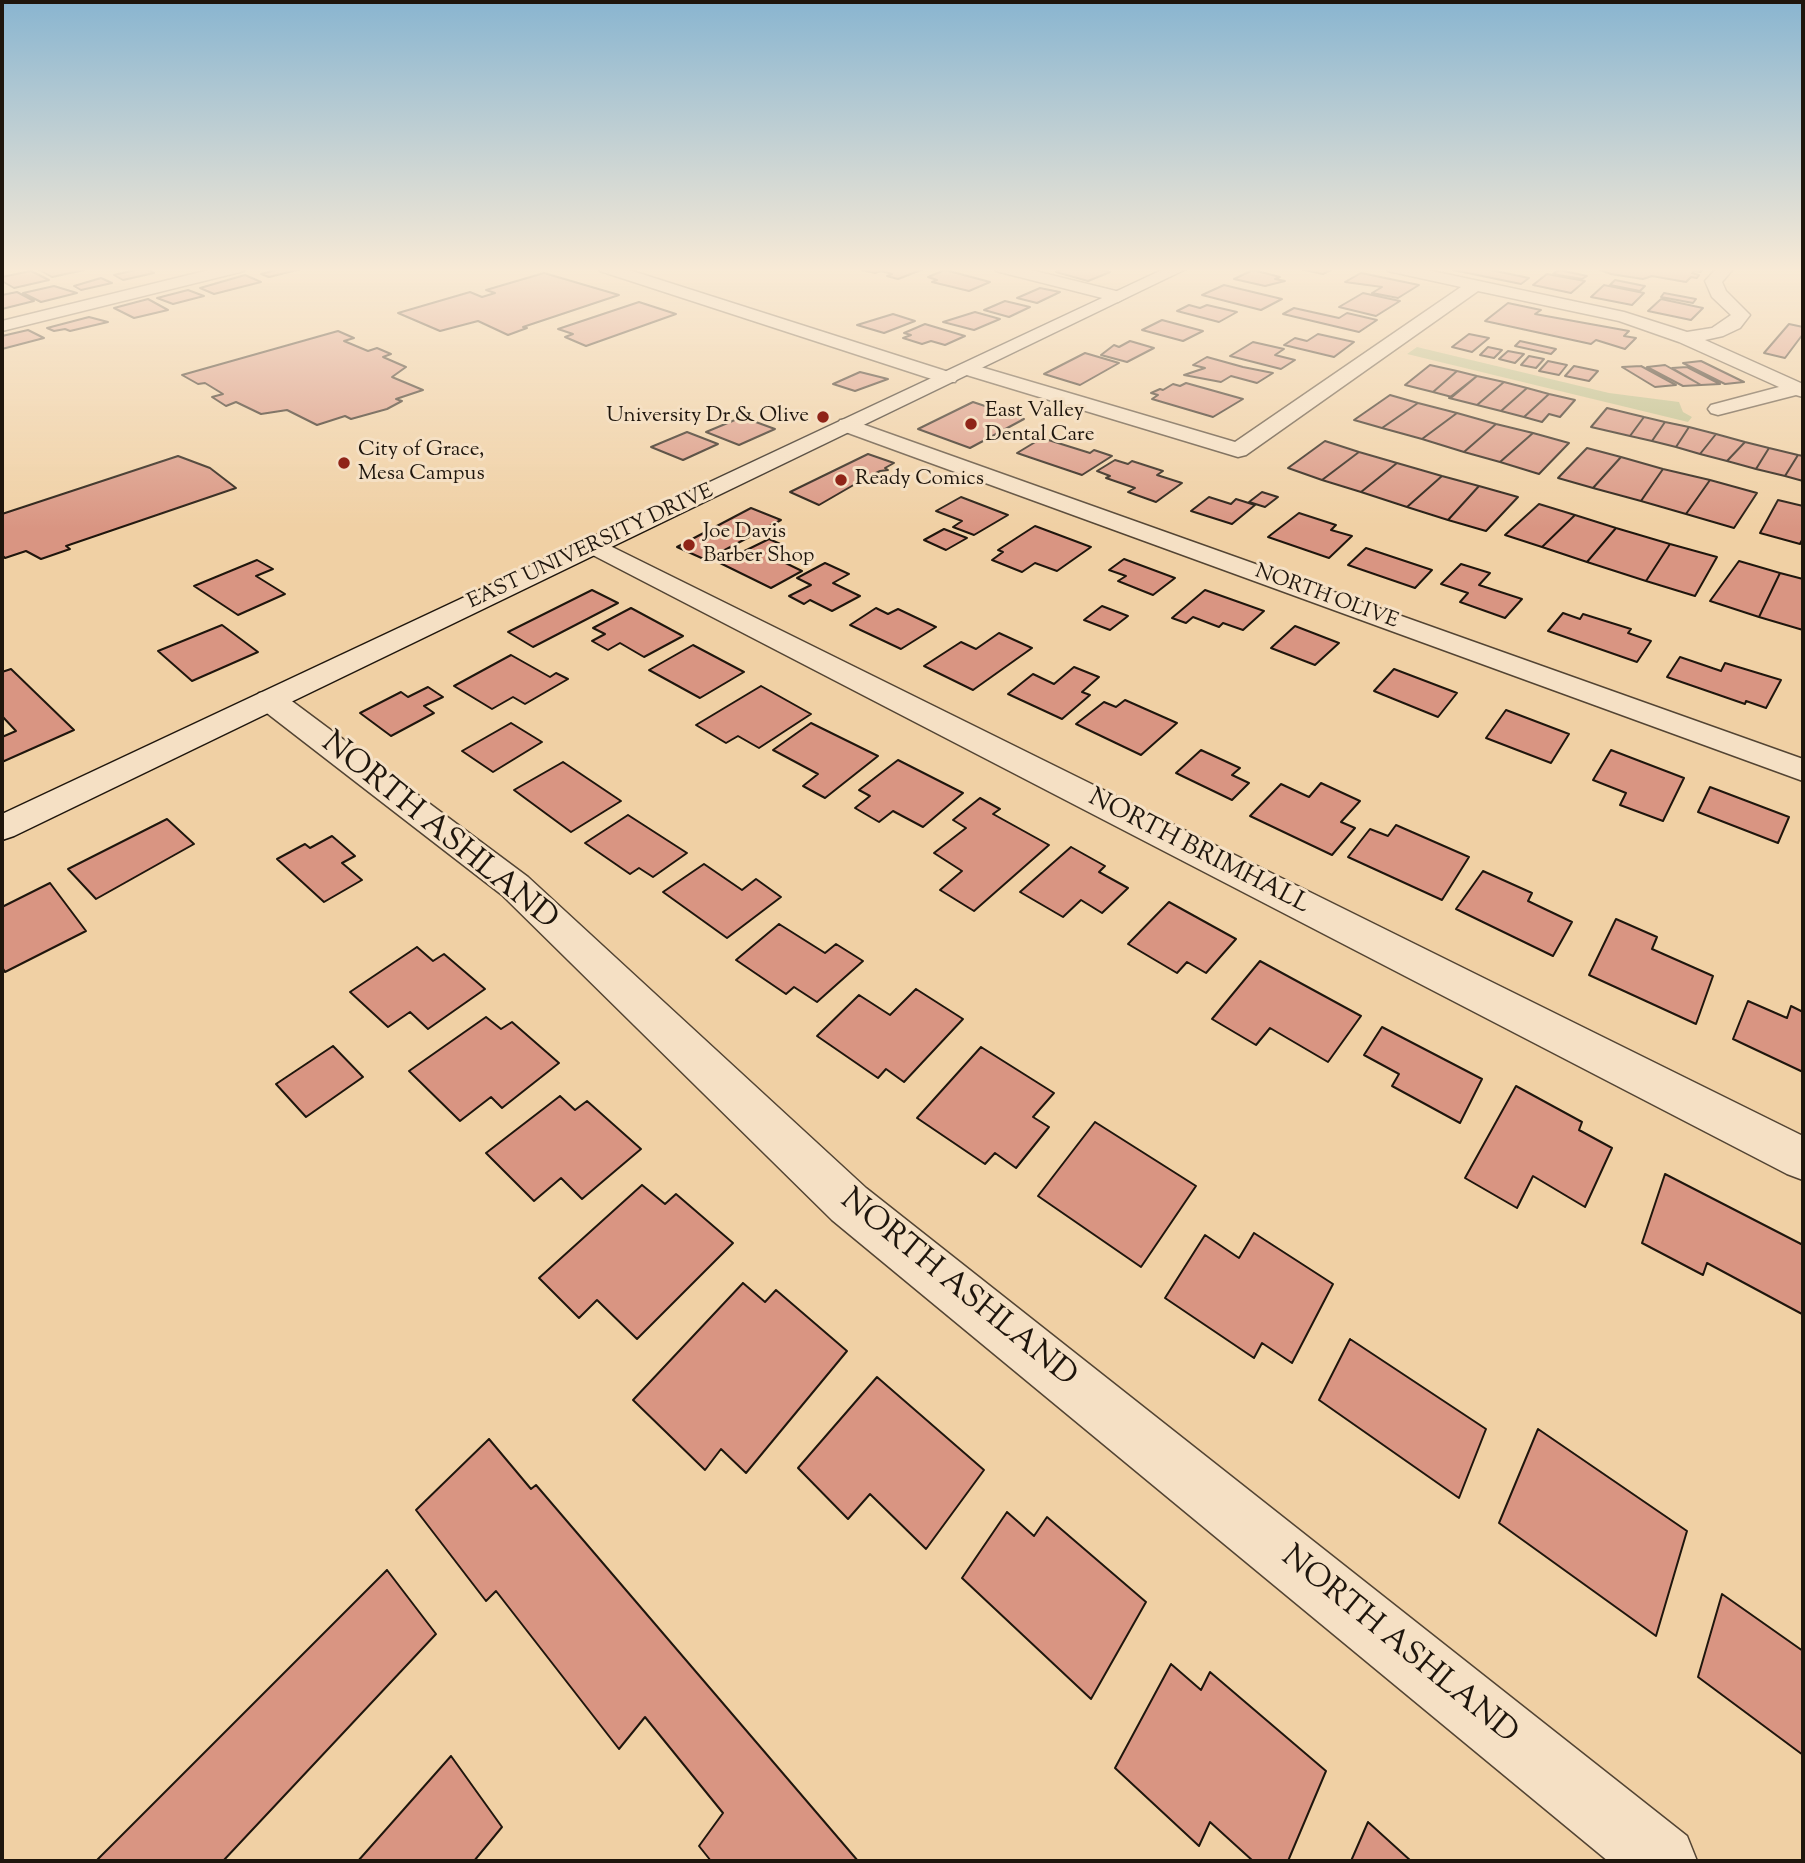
<!DOCTYPE html>
<html>
<head>
<meta charset="utf-8">
<style>
	body { margin:0 }
	#map { position:relative; width:1805px; height:1863px; overflow:hidden; background:#f0d0a4; font-family:"Sorts Mill Goudy",serif }
	canvas { display:block }
	.frame { position:absolute; inset:0; border:4px solid #1f160d; pointer-events:none }
</style>
</head>
<body>
<div id="map">
<canvas width="1805" height="1863"></canvas>
<div class="frame"></div>
</div>
<script>
const c = document.querySelector('canvas').getContext('2d');
c.lineJoin = 'round';
function paint(path, color) { c.fillStyle = color; c.fill(path, 'evenodd'); }
const shape = rows => new Path2D(rows.map(r => 'M' + r).join(''));
function stroke(path, color, width, dash) { c.strokeStyle = color; c.lineWidth = width; c.lineCap = dash ? 'butt' : 'round'; c.setLineDash(dash || []); c.stroke(path); }
function label(font, color, halo, rows, align = 'center') {
  c.font = font + ' "Sorts Mill Goudy",serif'; c.lineWidth = 6; c.setLineDash([]); c.textBaseline = 'middle'; c.strokeStyle = halo; c.fillStyle = color; for (const [text, x, y, turn = 0] of rows) {
    c.save(); c.translate(x, y); c.rotate((+turn || 0) * Math.PI / 180); c.textAlign = isNaN(turn) ? turn : align; if (halo) c.strokeText(text, 0, 0); c.fillText(text, 0, 0); c.restore();
  }
}
paint(shape([
	[1417,347,1609,393,1679,402,1683,412,1692,417,1688,422,1407,354]
]), '#b7bc87');
const building = shape([
	[36,268,82,268,84,270,52,277,36,268],
	[144,268,154,273,123,280,114,275,144,268],
	[283,268,305,268,269,277,261,274,283,268],
	[866,268,926,268,898,279,887,276,892,274,881,271,875,273,862,270,866,268],
	[1065,268,1078,270,1093,268,1110,272,1088,281,1056,272,1065,268],
	[1296,268,1334,268,1323,274,1296,268],
	[1455,268,1481,268,1529,278,1521,284,1453,270,1455,268],
	[1602,268,1612,269,1703,269,1700,272,1695,271,1692,273,1699,275,1697,278,1691,277,1686,282,1652,276,1643,279,1611,274,1600,270,1602,268],
	[945,270,990,282,969,291,932,282,937,280,928,277,945,270],
	[1253,270,1280,277,1275,279,1285,281,1265,286,1234,279,1253,270],
	[1559,270,1587,276,1582,279,1553,274,1559,270],
	[31,271,49,280,14,288,2,281,2,277,31,271],
	[544,273,619,295,523,327,527,328,508,335,478,321,440,331,398,313,470,292,482,297,495,293,486,290,544,273],
	[1361,273,1419,285,1398,298,1372,293,1382,287,1345,282,1361,273],
	[1547,274,1585,281,1571,293,1533,285,1547,274],
	[245,275,261,282,214,294,200,288,245,275],
	[101,278,112,283,81,290,74,286,101,278],
	[1615,280,1645,286,1640,291,1610,285,1615,280],
	[1224,285,1282,299,1261,310,1202,295,1224,285],
	[1604,285,1644,293,1632,305,1591,297,1604,285],
	[54,286,77,293,41,302,23,293,54,286],
	[1040,288,1060,292,1037,303,1017,298,1040,288],
	[188,290,204,296,173,304,157,298,188,290],
	[17,292,34,301,2,309,2,295,17,292],
	[1363,293,1400,301,1376,316,1339,307,1363,293],
	[1664,293,1696,299,1693,303,1661,297,1664,293],
	[148,299,168,310,134,318,114,308,148,299],
	[1661,299,1703,308,1691,320,1648,311,1661,299],
	[1005,301,1030,307,1009,317,984,310,1005,301],
	[639,302,676,314,586,346,565,337,573,334,558,329,639,302],
	[1508,303,1541,310,1535,314,1629,331,1624,336,1636,338,1625,349,1596,340,1591,344,1485,321,1508,303],
	[1189,305,1200,308,1207,305,1237,312,1219,322,1177,311,1189,305],
	[1294,308,1339,318,1347,313,1377,320,1359,332,1283,314,1294,308],
	[975,312,1000,319,974,330,943,322,975,312],
	[893,314,915,321,884,333,857,325,893,314],
	[89,317,108,322,70,331,65,329,54,331,47,328,89,317],
	[1162,320,1203,331,1183,341,1142,330,1162,320],
	[925,324,965,336,945,345,931,341,922,344,903,338,911,335,904,333,925,324],
	[1789,324,1803,327,1803,334,1785,358,1764,353,1789,324],
	[28,330,44,338,2,349,2,336,28,330],
	[338,331,354,338,344,341,368,351,377,348,391,354,383,357,406,367,392,377,423,390,396,399,402,401,387,409,351,419,345,416,317,425,287,410,261,414,236,402,226,406,212,397,223,394,205,383,198,384,182,375,338,331],
	[1318,334,1354,342,1334,357,1284,345,1295,338,1307,341,1318,334],
	[1469,334,1489,338,1472,352,1452,347,1469,334],
	[1130,341,1154,348,1127,362,1101,355,1114,345,1119,347,1130,341],
	[1520,341,1556,349,1551,354,1515,346,1520,341],
	[1253,342,1284,349,1275,355,1295,360,1281,369,1230,356,1253,342],
	[1488,347,1502,350,1494,358,1480,355,1488,347],
	[1508,351,1524,354,1515,363,1499,359,1508,351],
	[1085,353,1119,363,1080,385,1044,374,1085,353],
	[1529,356,1544,359,1536,368,1521,365,1529,356],
	[1207,357,1243,367,1273,373,1257,383,1231,376,1221,382,1184,375,1205,368,1193,365,1207,357],
	[1548,361,1567,365,1559,375,1539,371,1548,361],
	[1701,361,1744,382,1725,384,1683,363,1701,361],
	[1430,365,1457,371,1433,392,1405,385,1430,365],
	[1665,365,1701,385,1683,386,1647,367,1665,365],
	[1574,366,1598,371,1589,381,1565,376,1574,366],
	[1641,366,1676,385,1655,387,1622,367,1641,366],
	[1687,367,1720,384,1701,385,1672,368,1687,367],
	[1457,371,1477,376,1452,397,1433,392,1457,371],
	[860,372,888,379,855,391,833,384,860,372],
	[1477,376,1504,382,1477,405,1449,398,1477,376],
	[1504,382,1527,388,1501,411,1477,405,1504,382],
	[1186,383,1243,399,1213,417,1152,399,1158,395,1151,393,1160,389,1163,390,1173,384,1180,386,1186,383],
	[1527,388,1549,394,1524,417,1501,411,1527,388],
	[1549,394,1575,400,1560,417,1549,414,1542,422,1524,417,1549,394],
	[1390,395,1418,403,1382,428,1354,420,1390,395],
	[973,402,1024,419,970,448,918,429,973,402],
	[1418,403,1457,413,1422,439,1382,428,1418,403],
	[1607,408,1644,417,1630,436,1591,427,1607,408],
	[1457,413,1496,424,1464,452,1422,439,1457,413],
	[742,417,775,429,739,445,706,432,742,417],
	[1644,417,1665,422,1652,441,1630,436,1644,417],
	[1665,422,1689,427,1676,447,1652,441,1665,422],
	[1496,424,1533,433,1500,462,1464,452,1496,424],
	[1689,427,1716,434,1700,454,1676,447,1689,427],
	[687,432,718,444,683,460,651,447,687,432],
	[1533,433,1569,443,1539,474,1500,462,1533,433],
	[1716,434,1745,442,1727,461,1700,454,1716,434],
	[1042,438,1090,453,1094,450,1112,456,1082,475,1017,453,1042,438],
	[1325,441,1359,452,1322,480,1288,468,1325,441],
	[1745,442,1769,448,1756,469,1727,461,1745,442],
	[1587,448,1621,457,1593,488,1558,478,1587,448],
	[1769,448,1798,455,1785,476,1756,469,1769,448],
	[1359,452,1397,463,1361,492,1322,480,1359,452],
	[868,454,894,463,885,468,888,470,880,471,864,479,868,480,857,483,819,505,790,492,868,454],
	[1798,455,1803,456,1803,481,1785,476,1798,455],
	[178,456,210,468,236,488,66,546,70,549,41,559,26,551,5,558,2,555,2,514,178,456],
	[1621,457,1663,469,1641,501,1593,488,1621,457],
	[1115,460,1128,464,1132,461,1163,471,1157,475,1182,483,1156,502,1128,492,1135,488,1106,478,1110,476,1097,471,1115,460],
	[1397,463,1442,476,1407,507,1361,492,1397,463],
	[1663,469,1710,480,1686,514,1641,501,1663,469],
	[1442,476,1479,486,1448,520,1407,507,1442,476],
	[1710,480,1757,493,1734,528,1686,514,1710,480],
	[1479,486,1518,497,1486,531,1448,520,1479,486],
	[1262,492,1278,497,1265,507,1249,502,1262,492],
	[961,497,1008,515,974,535,953,527,962,521,936,511,961,497],
	[1209,497,1231,504,1236,499,1255,505,1232,524,1191,511,1209,497],
	[1778,500,1803,506,1803,538,1800,544,1760,533,1778,500],
	[1539,504,1575,515,1542,547,1505,535,1539,504],
	[751,508,781,520,706,560,677,547,751,508],
	[1299,513,1336,525,1331,530,1352,536,1329,558,1268,537,1299,513],
	[1575,515,1616,528,1587,562,1542,547,1575,515],
	[1035,526,1091,547,1057,571,1035,563,1022,572,992,560,1003,552,998,550,1035,526],
	[1616,528,1670,544,1646,581,1587,562,1616,528],
	[944,529,967,538,946,550,924,540,944,529],
	[769,539,785,546,769,555,802,571,771,588,720,563,769,539],
	[1670,544,1717,557,1695,596,1646,581,1670,544],
	[1366,548,1432,570,1415,588,1348,565,1366,548],
	[1124,559,1175,578,1153,595,1118,581,1126,576,1109,570,1124,559],
	[257,560,273,569,256,576,285,594,238,615,194,586,257,560],
	[1739,561,1780,573,1759,617,1710,601,1739,561],
	[825,563,849,574,833,583,860,596,832,611,810,600,804,604,789,596,811,585,797,578,825,563],
	[1461,564,1490,573,1479,585,1522,599,1505,618,1460,602,1468,593,1441,584,1461,564],
	[1780,573,1803,579,1803,630,1759,617,1780,573],
	[592,590,618,603,533,647,508,632,592,590],
	[1205,590,1264,611,1243,630,1223,623,1219,627,1193,617,1186,623,1172,618,1205,590],
	[1102,606,1128,616,1110,630,1084,620,1102,606],
	[631,608,683,636,644,657,620,643,608,650,592,641,605,634,593,628,631,608],
	[876,608,888,614,898,609,936,627,901,649,850,625,876,608],
	[1563,613,1580,619,1583,614,1631,629,1628,633,1651,641,1637,662,1548,631,1563,613],
	[222,625,258,652,192,681,158,651,222,625],
	[1295,626,1339,643,1315,665,1271,648,1295,626],
	[999,633,1032,648,973,690,924,666,961,642,976,649,999,633],
	[693,645,744,672,700,698,649,670,693,645],
	[511,655,550,677,556,673,568,679,525,704,513,697,492,709,454,686,511,655],
	[1680,657,1721,671,1725,663,1781,680,1766,708,1746,701,1745,704,1667,677,1680,657],
	[1074,667,1099,677,1082,692,1090,695,1062,719,1008,694,1033,674,1054,684,1074,667],
	[11,669,74,730,2,762,2,737,16,731,2,716,2,672,11,669],
	[1394,669,1457,693,1438,717,1374,691,1394,669],
	[761,686,811,714,759,748,738,736,726,743,696,725,761,686],
	[428,687,443,697,424,706,434,713,391,736,360,713,401,692,408,697,428,687],
	[1125,700,1177,723,1141,755,1076,724,1104,702,1116,707,1125,700],
	[1506,710,1569,734,1551,763,1486,738,1506,710],
	[511,723,542,742,493,772,462,751,511,723],
	[811,723,878,756,825,798,803,786,818,774,773,750,811,723],
	[1201,750,1240,768,1232,775,1249,783,1232,800,1176,773,1201,750],
	[1611,750,1684,778,1663,821,1620,805,1626,793,1593,780,1611,750],
	[898,760,963,793,923,827,893,811,879,822,855,808,870,796,859,790,898,760],
	[563,762,621,801,571,832,514,790,563,762],
	[1321,783,1360,801,1341,822,1355,828,1332,855,1250,816,1281,784,1309,797,1321,783],
	[1710,787,1789,817,1778,843,1698,812,1710,787],
	[980,798,1000,809,993,814,1049,845,974,911,940,890,962,871,934,853,966,828,953,820,980,798],
	[628,815,687,853,653,877,639,868,630,874,585,843,628,815],
	[167,819,194,844,96,899,68,869,167,819],
	[1396,825,1469,857,1442,900,1348,857,1370,829,1388,836,1396,825],
	[332,836,355,856,342,863,362,880,324,902,277,859,305,844,310,848,332,836],
	[1071,847,1105,866,1099,872,1128,888,1102,913,1081,900,1063,917,1020,892,1071,847],
	[704,864,742,890,756,879,781,897,727,938,663,892,704,864],
	[1483,871,1532,893,1528,901,1572,922,1553,956,1456,909,1483,871],
	[50,883,86,931,5,972,2,967,2,907,50,883],
	[1169,902,1236,939,1206,973,1187,962,1177,973,1128,944,1169,902],
	[1616,919,1657,937,1652,949,1713,976,1696,1024,1589,975,1616,919],
	[779,924,825,953,836,944,863,961,817,1002,794,987,786,994,736,960,779,924],
	[417,947,433,961,444,954,485,989,428,1029,410,1012,388,1027,350,992,417,947],
	[1260,961,1361,1016,1328,1062,1270,1028,1256,1045,1212,1019,1260,961],
	[916,989,963,1019,904,1082,886,1069,878,1078,817,1036,859,995,890,1015,916,989],
	[1748,1001,1787,1018,1791,1006,1803,1012,1803,1072,1733,1039,1748,1001],
	[486,1017,501,1029,512,1022,559,1063,502,1108,491,1097,460,1121,409,1071,486,1017],
	[1382,1027,1482,1079,1460,1123,1392,1086,1399,1074,1364,1055,1382,1027],
	[333,1046,363,1077,306,1117,276,1084,333,1046],
	[981,1047,1054,1093,1033,1117,1049,1127,1016,1168,995,1153,985,1164,917,1118,981,1047],
	[1516,1086,1582,1122,1579,1130,1612,1148,1585,1207,1533,1176,1517,1208,1465,1178,1516,1086],
	[560,1096,575,1110,587,1101,641,1149,582,1199,561,1178,534,1201,486,1153,560,1096],
	[1095,1122,1196,1186,1141,1267,1038,1196,1095,1122],
	[1665,1174,1803,1245,1802,1314,1707,1263,1703,1275,1642,1243,1665,1174],
	[642,1185,665,1204,676,1194,733,1243,637,1339,597,1300,579,1318,539,1278,642,1185],
	[1254,1233,1333,1284,1292,1363,1262,1343,1254,1358,1165,1298,1205,1235,1239,1258,1254,1233],
	[743,1283,765,1302,776,1290,847,1351,746,1473,721,1449,705,1470,633,1400,743,1283],
	[1350,1339,1486,1429,1459,1498,1319,1400,1350,1339],
	[877,1377,984,1470,926,1549,870,1494,848,1519,798,1468,877,1377],
	[1538,1429,1687,1531,1656,1636,1499,1523,1538,1429],
	[489,1439,531,1489,536,1485,858,1861,711,1861,699,1846,723,1813,645,1717,619,1749,496,1591,486,1601,416,1510,489,1439],
	[1007,1512,1034,1536,1047,1517,1146,1602,1091,1699,962,1578,1007,1512],
	[387,1570,436,1634,223,1861,96,1861,387,1570],
	[1722,1594,1803,1651,1803,1755,1698,1677,1722,1594],
	[1171,1664,1201,1690,1210,1672,1326,1771,1288,1861,1253,1861,1210,1822,1199,1846,1115,1768,1171,1664],
	[451,1756,502,1827,474,1861,358,1861,451,1756],
	[1368,1822,1411,1861,1351,1861,1368,1822]
]);
paint(building, '#d99582');
stroke(building, '#1f160d', 2);
const street = shape([
	[217,268,246,268,244,271,2,331,2,321,217,268],
	[598,268,623,268,955,374,958,378,955,382,941,382,600,271,598,268],
	[994,268,1023,268,1124,293,1127,297,1118,302,996,271,994,268],
	[1386,268,1418,268,1624,312,1687,332,1712,328,1731,315,1712,297,1705,281,1717,268,1734,268,1722,282,1726,291,1750,315,1740,328,1723,336,1705,340,1803,384,1803,397,1796,395,1718,415,1711,413,1708,409,1711,405,1779,387,1679,342,1619,321,1478,291,1246,455,1238,457,960,373,957,369,967,363,974,365,1235,442,1461,287,1388,271,1386,268],
	[848,419,1803,759,1803,781,840,430,837,425,840,420,848,419],
	[594,538,1803,1136,1803,1180,1787,1174,585,551,581,546,585,541,594,538],
	[270,691,281,693,528,877,866,1188,1687,1836,1697,1861,1608,1861,832,1220,502,895,259,707,255,700,259,693,270,691]
]);
const secondary = shape([
	[1166,268,1188,268,14,836,2,840,2,814,1166,268]
]);
stroke(street, '#534433', 3);
stroke(secondary, '#1f160d', 3);
paint(street, '#f5e0c4');
paint(secondary, '#f5e0c4');
const sky = c.createLinearGradient(0, 0, 0, 529);
sky.addColorStop(0, '#89b5d0');
sky.addColorStop(0.51, '#f8ead6');
sky.addColorStop(1, '#f8ead600');
c.fillStyle = sky;
c.fillRect(0, 0, 1805, 529);
for (const [x, y, r, color] of [
	[823,417,7,"#8f2418"],
	[971,424,7,"#8f2418"],
	[344,463,7,"#8f2418"],
	[841,480,7,"#8f2418"],
	[689,545,7,"#8f2418"]
]) { const dot = new Path2D(); dot.arc(x, y, r, 0, 2 * Math.PI); c.fillStyle = color; c.fill(dot); stroke(dot, '#f5e0c4', 2.5); }
label('21px', '#1f160d', '#f5e0c4', [
	["East Valley",985,412],
	["Dental Care",985,436],
	["University Dr & Olive",809,417,"right"],
	["City of Grace,",358,451],
	["Mesa Campus",358,475],
	["Ready Comics",855,480],
	["Joe Davis",703,533],
	["Barber Shop",703,557]
], 'left');
label('21px', '#1f160d', '#f5e0c4', [
	["EAST UNIVERSITY DRIVE",591,548,-25],
	["NORTH OLIVE",1326,598,20]
]);
label('26px', '#1f160d', '#f5e0c4', [
	["NORTH BRIMHALL",1198,853,27]
]);
label('32px', '#1f160d', '#f5e0c4', [
	["NORTH ASHLAND",438,833,39],
	["NORTH ASHLAND",957,1290,39],
	["NORTH ASHLAND",1398,1647,39]
]);
</script>
</body>
</html>
